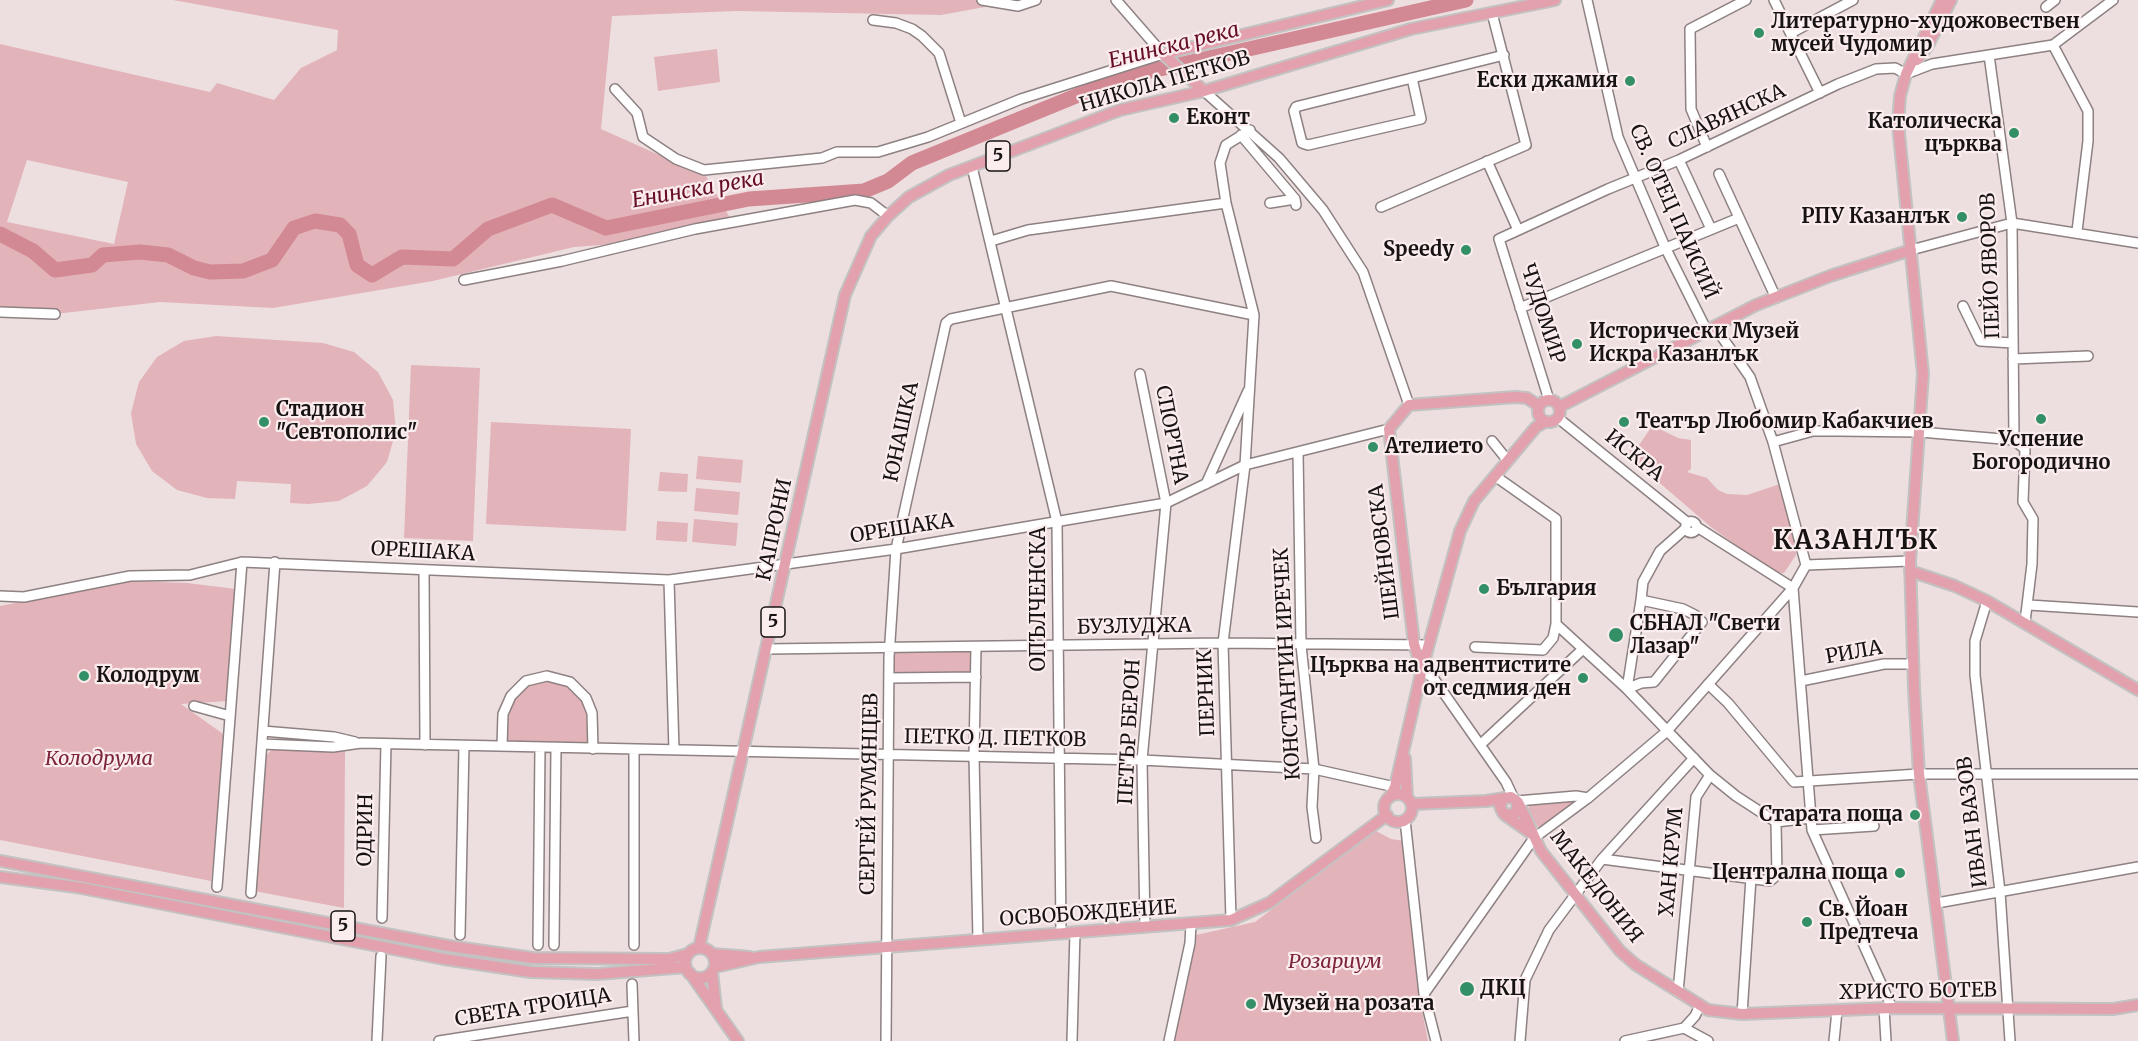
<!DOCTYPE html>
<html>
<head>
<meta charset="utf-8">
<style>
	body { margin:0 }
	canvas { display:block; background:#eddfe0 }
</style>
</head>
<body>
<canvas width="2138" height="1041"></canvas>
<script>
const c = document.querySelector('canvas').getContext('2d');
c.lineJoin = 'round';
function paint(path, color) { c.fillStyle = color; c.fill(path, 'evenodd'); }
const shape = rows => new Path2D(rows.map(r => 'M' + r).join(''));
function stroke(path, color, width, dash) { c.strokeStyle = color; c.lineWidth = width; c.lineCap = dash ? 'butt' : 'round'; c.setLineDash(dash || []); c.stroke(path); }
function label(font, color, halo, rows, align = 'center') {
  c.font = font + ' Merriweather,serif'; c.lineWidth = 4.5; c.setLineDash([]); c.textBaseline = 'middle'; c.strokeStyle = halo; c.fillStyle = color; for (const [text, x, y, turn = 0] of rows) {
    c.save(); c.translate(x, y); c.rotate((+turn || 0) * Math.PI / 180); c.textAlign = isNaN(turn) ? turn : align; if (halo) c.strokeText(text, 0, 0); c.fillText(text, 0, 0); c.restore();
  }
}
paint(shape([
	[173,0,1023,0,941,15,736,11,612,16,601,129,706,176,730,218,615,244,574,247,433,281,273,308,160,302,55,314,0,312,0,44,210,92,217,83,274,100,301,68,337,50,338,30],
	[27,160,128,182,114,244,7,222],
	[717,49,720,82,658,91,654,57],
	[216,336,323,343,354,352,378,372,393,400,396,431,387,462,367,486,339,501,308,504,290,503,291,484,237,481,235,499,207,498,177,490,152,471,136,444,131,413,139,382,157,357,184,341],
	[411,365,480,368,473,541,404,538],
	[491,422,631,429,626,531,486,524],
	[1650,424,1678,438,1691,440,1691,469,1687,472,1707,478,1718,490,1727,494,1747,495,1780,484,1796,543,1796,555,1784,573,1773,572,1711,527,1627,455,1634,446,1637,448,1650,429,1648,427],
	[698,456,743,460,741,483,696,479],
	[660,472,688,474,687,492,658,491],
	[696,488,740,492,738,515,694,511],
	[694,519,738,523,736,546,692,542],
	[657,521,688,523,687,542,656,540],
	[127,581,187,583,236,589,228,701,181,704,226,736,211,881,0,840,0,606],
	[972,650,972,675,894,676,894,651],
	[548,680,564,683,578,694,586,709,588,746,507,744,507,724,511,702,531,681],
	[273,748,345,750,344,908,254,891,266,756],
	[1567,799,1574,804,1541,827,1537,826,1528,809,1530,804],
	[1376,831,1391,839,1404,841,1417,985,1428,1041,1174,1041,1196,935,1255,922]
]), '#e2b3b9');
stroke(shape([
	[0,234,33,251,55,270,92,265,103,255,140,252,168,255,194,268,210,272,243,271,272,260,294,228,315,221,340,225,349,234,357,265,372,275,402,257,453,259,488,229,552,205,606,228,749,199,864,191,888,181,912,163,1120,78,1466,0]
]), '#d28993', 15);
const minor = shape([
	[982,0,1018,6,1036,0],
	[1587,0,1618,137,1665,247,1707,331],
	[1774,0,1820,93],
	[2046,7,2055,0],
	[873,20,896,23,912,29,922,36,939,53,961,123],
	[1791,33,1853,0],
	[2053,45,2088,111,2088,141,2077,231],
	[1989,55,2012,223,2014,440],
	[1412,78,1421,119,1308,145,1302,143,1294,111,1296,107,1299,106,1412,78,1504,55],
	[615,89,637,113,643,137,676,159,704,170,822,158,837,152,878,152,928,137,1021,99,1163,54,1116,0],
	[1204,91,1279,158,1323,210,1363,272,1409,405],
	[1241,135,1295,199,1296,205],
	[1707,147,1691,109,1690,29,1746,0],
	[1679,160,1711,229],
	[1487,161,1518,230],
	[972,167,1057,522,1061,933],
	[1719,174,1776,298],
	[1270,203,1295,199],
	[1381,207,1526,145,1492,13],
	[991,241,1028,230,1226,203],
	[1911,250,2012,223,2138,243],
	[464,280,562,261,695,229,855,200,871,203,888,216],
	[1963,306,1980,341,2013,343],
	[1520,308,1739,218],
	[0,312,55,314],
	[1715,327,1750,377,1773,442,1806,565],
	[2013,359,2088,356],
	[1140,374,1166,503,1142,760,1145,927],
	[1549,400,1499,239,1608,189,1679,160,1838,84,1876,69,1895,68,1906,74,1932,64,2053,45,2113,0],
	[1558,418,1688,523],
	[2014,440,2025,449,2023,502,2033,519,2032,564,2025,622],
	[1492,441,1508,461],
	[1773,442,1813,431,1838,431,1920,432,2014,440],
	[1298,452,1301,645,1314,769,1312,807,1316,838],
	[1495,476,1556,519,1556,624,1627,689,1710,775,1736,796,1776,822,1811,818],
	[1206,484,1248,391],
	'1685.5 527a5.5 5.5 0 1 1 11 0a5.5 5.5 0 1 1-11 0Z',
	[1697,527,1793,588,1812,830,1892,1008],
	[1806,565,1910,561],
	[424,570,425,745],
	[669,580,674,750],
	[0,596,24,597,130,576,190,575,242,562,669,580,896,549,1166,503,1245,465,1389,429],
	[1641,600,1683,609,1695,615,1702,622,1654,682,1641,683,1627,689,1641,600],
	[1641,600,1643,582,1660,551,1686,528],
	[1987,601,1975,641,1975,675,2000,892,2010,1041],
	[2029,605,2138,612],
	[976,647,974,756,978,940],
	[1475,647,1543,650,1553,638,1556,624],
	[767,649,1223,643,1429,645],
	[1422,669,1434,679,1506,782,1513,797],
	[889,678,976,677],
	[1801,681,1884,664,1913,664],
	[1708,684,1728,703,1794,782,1919,774,2138,774],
	[194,706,230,716],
	[263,731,334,737,355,742],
	[262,744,333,747,361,743,1142,760,1314,769,1395,787],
	[1480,745,1583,649],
	[502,746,503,714,511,696,526,681,547,676,570,682,586,698,592,713,593,749],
	[1517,801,1576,796,1588,798],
	[1405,820,1424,994,1436,1041],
	[1812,830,1874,826],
	[1602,859,1770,881,1777,875,1776,822],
	[217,887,242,562],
	[251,893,275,562],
	[1937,903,2138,867],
	[382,918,386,744],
	[1231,920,1223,643,1245,465,1254,315,1226,203,1220,163,1226,145,1250,130],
	[460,935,464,746],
	[538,945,540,747],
	[554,945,556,748],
	[634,945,634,750],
	[632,984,634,1041],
	[1678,992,1696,797,1710,775],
	[1424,994,1534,838,1588,798,1666,732,1793,588,1806,565],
	[1884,1008,1886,1041],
	[1742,1014,1751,878],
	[1684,1028,1708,1041],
	[377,1041,381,956],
	[439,1041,633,1011],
	[886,1041,889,657,896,549,946,323,951,319,1111,286,1254,315],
	[1072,1041,1075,932],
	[1169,1041,1190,943,1191,924],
	[1520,1041,1525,980,1549,930,1602,859,1694,758],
	[1625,1041,1684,1028,1695,1016,1700,1005],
	[1834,1041,1837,1011]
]);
const major = shape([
	[1942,0,1906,74,1900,96,1898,124,1923,374,1910,561,1914,688,1919,774,1953,1041],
	[1163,54,1388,0],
	[1163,54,1204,91],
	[1917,60,1927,47,1951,0],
	'1538 411a11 11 0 1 1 22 0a11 11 0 1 1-22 0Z',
	[1559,407,1756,305,1830,276,1911,250],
	[1910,571,1955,586,1987,601,2138,690],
	[1422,669,1414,644,1389,429,1409,405,1515,397,1527,398,1539,406],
	[1405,758,1407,797],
	'1384 808a14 14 0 1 1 28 0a14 14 0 1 1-28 0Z',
	[1390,797,1395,787,1422,669,1460,531,1474,501,1536,427,1545,422],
	[1412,804,1486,801,1511,797,1518,802,1516,813,1511,815,1503,813,1500,806,1503,799],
	[1519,804,1541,851,1620,951,1636,965,1708,1010,1742,1014,1892,1008,2113,1009,2138,1005],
	[1505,815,1532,834],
	[0,861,449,946,533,958,669,959,688,954],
	[0,877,76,887,444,959,531,972,597,974,686,967],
	'685 963a15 15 0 1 1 30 0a15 15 0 1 1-30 0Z',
	[699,948,845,295,871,236,888,216,909,197,949,175,1120,110,1204,91,1411,29,1555,0],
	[713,954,750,957],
	[715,967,759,957,1231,920,1269,903,1387,815],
	[712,972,716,1008],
	[690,973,738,1041]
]);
stroke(minor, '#8e8182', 12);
stroke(major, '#c3c2c2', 14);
stroke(minor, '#fff', 9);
stroke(major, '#e3a1ad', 10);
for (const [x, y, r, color] of [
	[1759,33,6,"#338f66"],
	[1630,81,6,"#338f66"],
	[1174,118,6,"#338f66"],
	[2014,133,6,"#338f66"],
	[1962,217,6,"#338f66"],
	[1466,250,6,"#338f66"],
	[1577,344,6,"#338f66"],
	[2041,419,6,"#338f66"],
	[264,422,6,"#338f66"],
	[1624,422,6,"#338f66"],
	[1373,447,6,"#338f66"],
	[1484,589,6,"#338f66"],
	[1616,635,8,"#338f66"],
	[84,676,6,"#338f66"],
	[1583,678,6,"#338f66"],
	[1915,815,6,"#338f66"],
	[1900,873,6,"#338f66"],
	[1807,922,6,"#338f66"],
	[1467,989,8,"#338f66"],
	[1251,1004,6,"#338f66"]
]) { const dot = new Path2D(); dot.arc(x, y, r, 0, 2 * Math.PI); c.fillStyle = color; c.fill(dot); stroke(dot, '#fbecee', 2); }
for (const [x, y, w] of [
	[998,156,24],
	[773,622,24],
	[343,926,24]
]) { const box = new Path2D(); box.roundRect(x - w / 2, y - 15, w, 30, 4.5); c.fillStyle = '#fbecee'; c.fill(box); stroke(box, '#181313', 1.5); }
label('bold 18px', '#181313', null, [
	["5",998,156],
	["5",773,622],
	["5",343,926]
]);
label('bold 20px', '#181313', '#fbecee', [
	["Литературно-художовествен",1771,22],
	["мусей Чудомир",1771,45],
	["Ески джамия",1618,81,"right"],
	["Еконт",1186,118],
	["Католическа",2002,122,"right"],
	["църква",2002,145,"right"],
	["РПУ Казанлък",1950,217,"right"],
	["Speedy",1454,250,"right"],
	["Исторически Музей",1589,332],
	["Искра Казанлък",1589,355],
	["Стадион",276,410],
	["\"Севтополис\"",276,433],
	["Театър Любомир Кабакчиев",1636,422],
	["Успение",2041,440,"center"],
	["Богородично",2041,463,"center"],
	["Ателието",1385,447],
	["България",1496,589],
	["СБНАЛ \"Свeти",1630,624],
	["Лазар\"",1630,647],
	["Църква на адвентистите",1571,666,"right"],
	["от седмия ден",1571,689,"right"],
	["Колодрум",96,676],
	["Старата поща",1903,815,"right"],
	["Централна поща",1888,873,"right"],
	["Св. Йоан",1819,910],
	["Предтеча",1819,933],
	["ДКЦ",1480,989],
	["Музей на розата",1263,1004]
], 'left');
label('20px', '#181313', '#fbecee', [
	["НИКОЛА ПЕТКОВ",1165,82,-16],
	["СЛАВЯНСКА",1727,117,-25],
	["СВ. ОТЕЦ ПАИСИЙ",1673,212,66],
	["ПЕЙО ЯВОРОВ",1991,266,-92],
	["ЧУДОМИР",1542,314,72],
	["ЮНАШКА",902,432,-78],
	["СПОРТНА",1171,435,79],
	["ИСКРА",1634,456,39],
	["ОРЕШАКА",902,529,-9],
	["КАПРОНИ",775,530,-78],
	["ОРЕШАКА",423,552,3],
	["ШЕЙНОВСКА",1385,552,-97],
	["ОПЪЛЧЕНСКА",1039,599,-90],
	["БУЗЛУДЖА",1134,627,-1],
	["РИЛА",1854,653,-10],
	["КОНСТАНТИН ИРЕЧЕК",1288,664,-93],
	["ПЕРНИК",1207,693,-92],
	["ПЕТЪР БЕРОН",1130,732,-87],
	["ПЕТКО Д. ПЕТКОВ",995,739,1],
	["СЕРГЕЙ РУМЯНЦЕВ",870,794,-89],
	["ИВАН ВАЗОВ",1973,822,-97],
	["ОДРИН",366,830,-89],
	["ХАН КРУМ",1672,862,-85],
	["МАКЕДОНИЯ",1596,887,52],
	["ОСВОБОЖДЕНИЕ",1088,914,-4],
	["ХРИСТО БОТЕВ",1918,992,-1],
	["СВЕТА ТРОИЦА",533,1008,-9]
]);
label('italic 20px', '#7c2539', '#fbecee', [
	["Колодрума",99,759],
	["Розариум",1335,962]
]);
label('italic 21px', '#660d27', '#fbecee', [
	["Енинска река",1174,46,-14],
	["Енинска река",698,190,-10]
]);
c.letterSpacing = '1.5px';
label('bold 26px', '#181313', '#fbecee', [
	["КАЗАНЛЪК",1856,542]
]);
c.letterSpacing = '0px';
</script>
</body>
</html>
